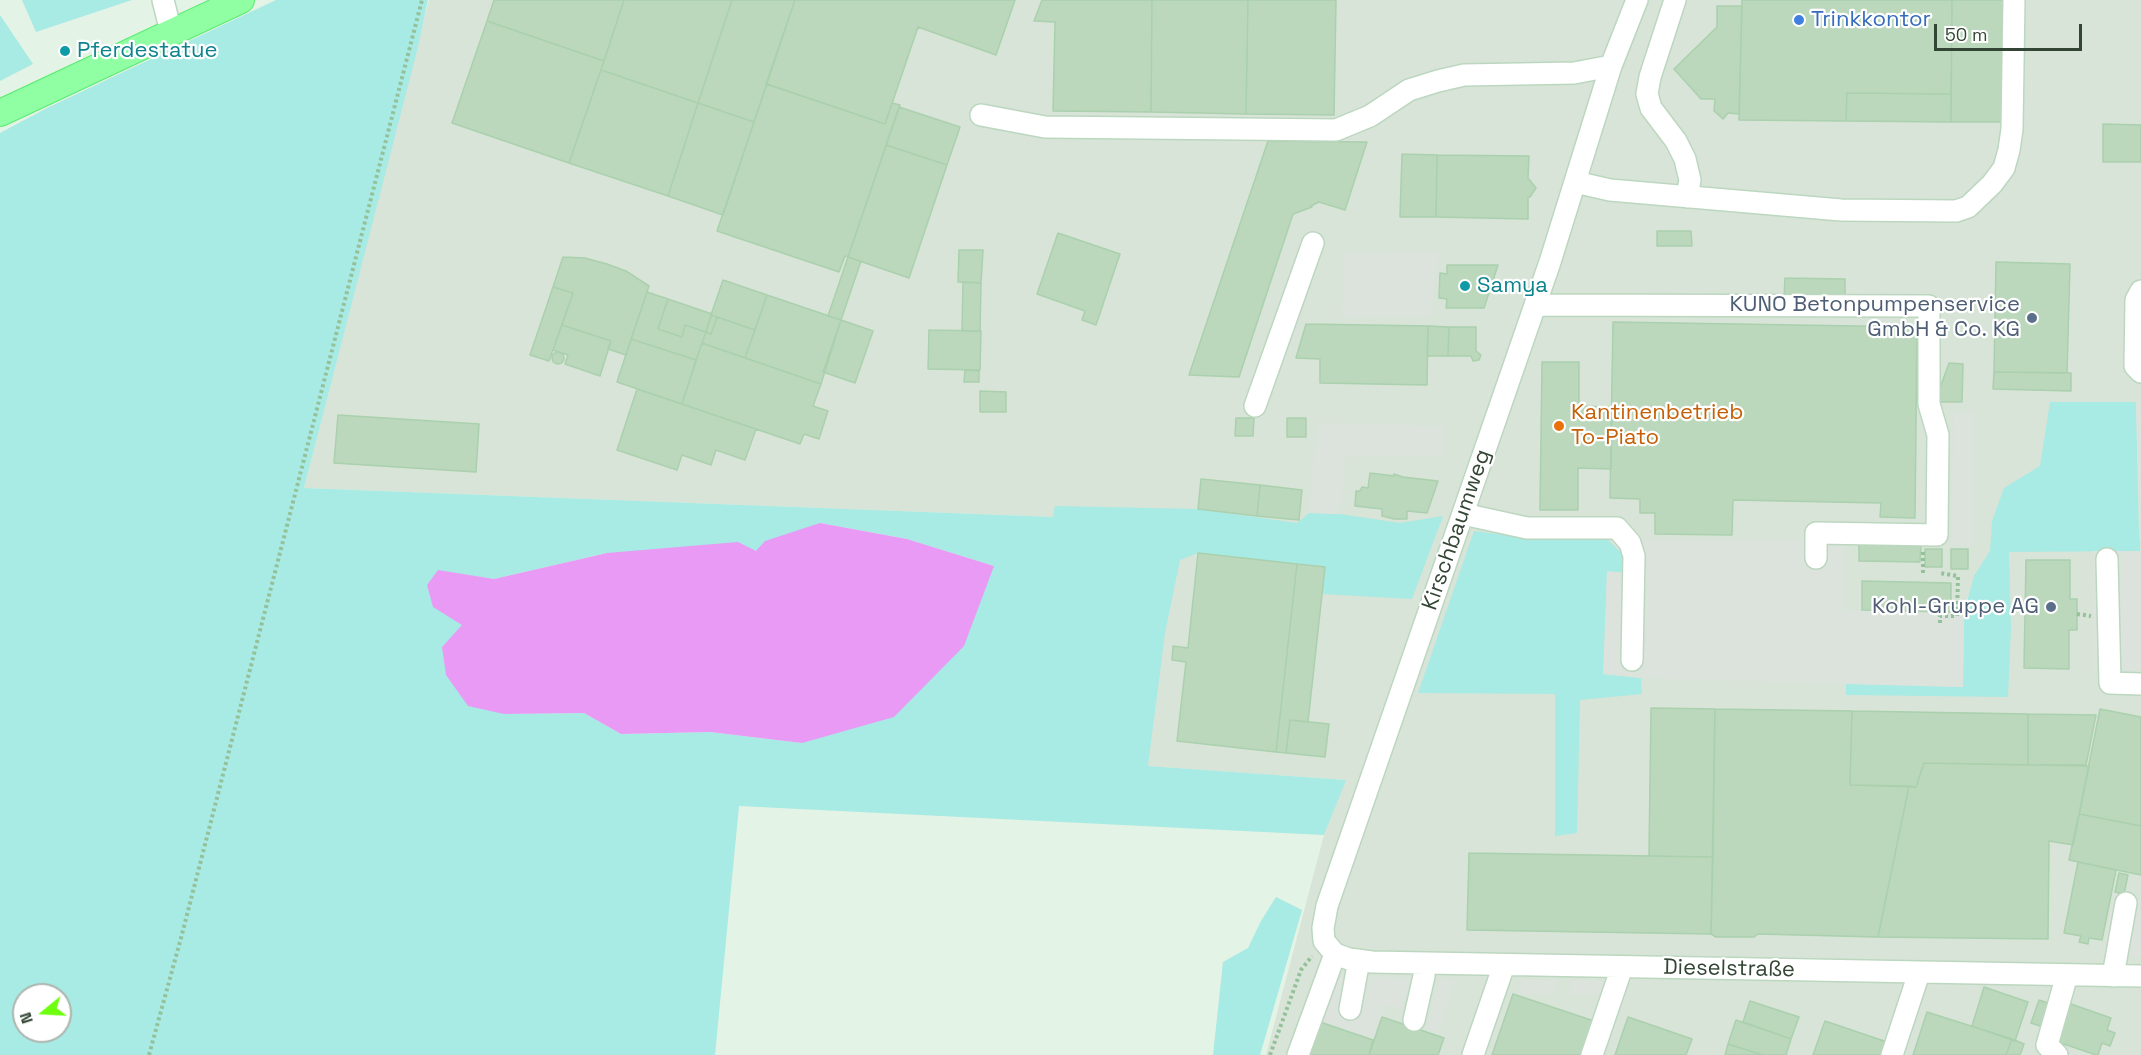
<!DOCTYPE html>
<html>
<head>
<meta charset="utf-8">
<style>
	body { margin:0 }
	#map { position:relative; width:2141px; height:1055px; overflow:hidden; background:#e3f3e5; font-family:"Space Grotesk",sans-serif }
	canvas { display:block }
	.north { position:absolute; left:12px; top:983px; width:60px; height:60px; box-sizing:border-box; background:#fff; border:2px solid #adb5ae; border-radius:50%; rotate:252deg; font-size:16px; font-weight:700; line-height:24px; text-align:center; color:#334534 }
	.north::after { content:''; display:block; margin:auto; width:21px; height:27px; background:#6dff0e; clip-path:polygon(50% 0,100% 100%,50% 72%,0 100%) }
	.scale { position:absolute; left:1934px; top:24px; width:148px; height:27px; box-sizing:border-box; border:3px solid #334534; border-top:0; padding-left:8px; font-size:18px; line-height:21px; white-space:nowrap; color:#334534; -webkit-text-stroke:4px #fff; paint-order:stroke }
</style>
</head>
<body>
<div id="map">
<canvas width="2141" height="1055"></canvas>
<div class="north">N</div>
<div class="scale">50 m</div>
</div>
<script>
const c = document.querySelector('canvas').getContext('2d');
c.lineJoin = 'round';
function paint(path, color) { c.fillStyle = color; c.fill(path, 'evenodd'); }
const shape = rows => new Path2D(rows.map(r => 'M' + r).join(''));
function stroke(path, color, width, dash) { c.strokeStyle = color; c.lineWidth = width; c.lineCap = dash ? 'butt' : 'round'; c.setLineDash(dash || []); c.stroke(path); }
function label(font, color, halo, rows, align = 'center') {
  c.font = font + ' "Space Grotesk",sans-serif'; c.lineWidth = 4.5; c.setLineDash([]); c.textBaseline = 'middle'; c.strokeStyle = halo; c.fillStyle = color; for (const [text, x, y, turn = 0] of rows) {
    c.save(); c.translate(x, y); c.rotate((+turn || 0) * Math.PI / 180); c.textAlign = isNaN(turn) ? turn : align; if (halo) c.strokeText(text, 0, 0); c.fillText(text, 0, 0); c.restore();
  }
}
paint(shape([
	[429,0,2141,0,2141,1055,1266,1055,1324,835,1345,780,1047,759,1053,517,304,488]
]), '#d8e4d8');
paint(shape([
	[22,0,132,0,36,32],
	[276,0,428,0,417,51,304,488,1053,517,1055,506,1198,509,1297,523,1309,513,1340,514,1400,523,1443,516,1412,599,1322,594,1325,567,1198,553,1180,560,1165,633,1148,766,1346,780,1324,835,739,806,715,1055,0,1055,0,133,47,108],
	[820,523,907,539,994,566,802,743,710,732,621,734,584,713,504,714,442,647,463,625,438,571,494,579,607,553,756,551],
	[24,995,60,995,60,1031,24,1031],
	[0,15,33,64,0,81],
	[2050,402,2136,402,2140,551,2009,552,2011,628,2008,697,1846,695,1846,684,1963,687,1964,613,1974,576,1990,551,1992,521,2004,488,2040,466],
	[1474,531,1529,538,1607,539,1627,558,1626,573,1607,572,1604,674,1641,678,1642,694,1580,700,1577,833,1555,836,1555,694,1418,693],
	[1276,897,1302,910,1260,1055,1213,1055,1223,962,1248,948,1261,921]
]), '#a8eae4');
paint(shape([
	[1439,252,1430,317,1342,318,1344,253],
	[2136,402,2141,402,2141,537,2139,537],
	[1954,412,1974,412,1973,546,1952,545],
	[1317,423,1446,426,1442,455,1345,456,1340,514,1309,513],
	[1607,539,1844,541,1843,610,1964,613,1963,687,1641,678,1603,674,1607,571,1626,573,1627,558],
	[2093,551,2141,551,2141,670,2093,670],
	[2114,893,2141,899,2141,956,2102,955],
	[1336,975,1365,977,1412,978,1402,1009,1385,1004,1373,1040,1317,1021],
	[1441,978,1455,979,1438,1034,1426,1028],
	[1522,980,1558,980,1553,994,1517,994],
	[1572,981,1606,981,1602,994,1569,994]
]), '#dce3dc');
paint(shape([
	[820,523,907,539,994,566,964,646,894,717,802,743,710,732,621,734,584,713,504,714,468,706,446,675,442,647,462,625,433,607,427,585,438,570,494,579,607,553,738,542,756,551,765,541]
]), '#e89af5');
const building = shape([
	[494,0,624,0,604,61,487,21,494,0],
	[624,0,732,0,698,103,601,70,624,0],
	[732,0,795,0,754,122,698,103,732,0],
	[795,0,1015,0,996,55,918,27,885,124,766,84,795,0],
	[1042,0,1152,0,1151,112,1053,111,1055,22,1034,21,1042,0],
	[1152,0,1248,0,1246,114,1151,112,1152,0],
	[1248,0,1336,0,1334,115,1246,114,1248,0],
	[1742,0,1952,0,1951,94,1847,93,1846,121,1739,120,1742,0],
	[1952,0,2006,0,2005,122,1951,122,1952,0],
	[1717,6,1742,6,1739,114,1728,113,1723,119,1714,111,1715,99,1701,99,1674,69,1717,27,1717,6],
	[487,21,604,61,569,163,452,123,487,21],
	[601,70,698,103,668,196,569,163,601,70],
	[767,84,885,124,892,103,900,105,848,257,845,256,839,272,717,231,767,84],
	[1847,93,1951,94,1951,122,1846,121,1847,93],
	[698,103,754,122,723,215,668,196,698,103],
	[899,107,960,127,947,165,886,145,899,107],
	[2103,124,2141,125,2141,162,2103,162,2103,124],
	[1268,141,1367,142,1345,210,1319,202,1311,206,1312,207,1293,214,1239,377,1189,375,1268,141],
	[886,145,947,165,909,278,848,257,886,145],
	[1402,154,1437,155,1436,217,1400,217,1402,154],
	[1437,155,1529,156,1528,178,1536,188,1530,197,1528,197,1528,219,1436,217,1437,155],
	[1657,231,1691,231,1692,246,1657,246,1657,231],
	[1058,233,1120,254,1096,325,1082,320,1085,311,1037,294,1058,233],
	[959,250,983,250,981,283,958,282,959,250],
	[563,257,585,258,607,264,626,271,649,286,626,355,608,349,611,341,562,325,573,293,553,287,563,257],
	[848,257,861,261,841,320,828,316,848,257],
	[1996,262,2070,264,2067,373,1994,372,1996,262],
	[1447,265,1498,265,1484,308,1446,308,1447,299,1439,298,1440,273,1447,274,1447,265],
	[1785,278,1845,279,1845,300,1784,299,1785,278],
	[723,280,767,295,755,330,711,315,723,280],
	[963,282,981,283,980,331,962,331,963,282],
	[553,287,573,293,549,361,530,355,553,287],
	[647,292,668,299,658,329,682,337,685,325,706,332,696,360,631,339,647,292],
	[767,295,841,320,821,384,745,358,767,295],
	[668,299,712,314,706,332,685,325,682,337,658,329,668,299],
	[711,315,717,317,711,334,706,332,711,315],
	[717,317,755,330,745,358,702,343,706,332,711,334,717,317],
	[841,320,873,331,855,383,823,372,841,320],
	[1613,322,1917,327,1915,518,1880,517,1881,503,1733,500,1732,535,1655,534,1655,513,1640,513,1640,499,1610,498,1613,322],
	[1306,324,1428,326,1427,385,1320,383,1320,359,1296,358,1306,324],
	[562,325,611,341,600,376,565,364,568,355,553,350,562,325],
	[1428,326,1449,327,1448,356,1427,356,1428,326],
	[1449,327,1476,327,1476,351,1481,355,1479,360,1473,361,1471,356,1448,356,1449,327],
	[929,330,981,331,980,370,928,369,929,330],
	[631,339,696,360,682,404,617,382,631,339],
	[702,343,821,384,813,406,828,411,819,439,804,434,800,444,682,404,702,343],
	'552 358a6 6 0 1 1 12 0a6 6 0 1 1-12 0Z',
	[1542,362,1579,362,1579,406,1612,407,1611,469,1578,468,1578,510,1540,510,1542,362],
	[1949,363,1963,364,1962,402,1935,402,1949,363],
	[965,370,979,371,979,382,964,382,965,370],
	[1994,372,2071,373,2071,391,1993,389,1994,372],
	[637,389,756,429,745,460,716,450,711,465,682,455,677,470,617,450,637,389],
	[980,391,1006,392,1006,412,980,412,980,391],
	[338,415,479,424,476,472,334,463,338,415],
	[1236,418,1254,418,1253,436,1235,436,1236,418],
	[1287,418,1306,418,1306,437,1287,437,1287,418],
	[1370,473,1394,476,1394,474,1403,477,1438,481,1427,513,1407,511,1407,519,1394,519,1382,516,1382,509,1355,506,1356,491,1360,491,1362,487,1368,488,1370,473],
	[1201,479,1260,485,1257,516,1198,509,1201,479],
	[1260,485,1302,490,1299,520,1257,516,1260,485],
	[1859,544,1921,545,1920,562,1859,561,1859,544],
	[1925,549,1942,549,1942,567,1925,567,1925,549],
	[1951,549,1968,549,1968,569,1951,569,1951,549],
	[1198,553,1297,564,1276,752,1177,741,1186,662,1172,660,1173,646,1188,648,1198,553],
	[2026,560,2070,560,2070,599,2077,599,2077,630,2069,630,2069,669,2024,668,2026,560],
	[1297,564,1325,567,1308,722,1290,720,1286,753,1276,752,1297,564],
	[1862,581,1951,583,1951,612,1862,610,1862,581],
	[1651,708,1715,709,1713,857,1649,856,1651,708],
	[1715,709,1852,711,1850,785,1909,786,1878,937,1758,934,1754,937,1716,937,1711,934,1715,709],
	[2100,709,2141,717,2141,826,2079,814,2100,709],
	[1852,711,2028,714,2028,765,1924,763,1916,787,1850,785,1852,711],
	[2028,714,2096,715,2086,765,2028,765,2028,714],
	[1290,720,1329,724,1325,757,1286,753,1290,720],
	[1924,763,2089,766,2073,845,2049,841,2048,939,1878,937,1909,786,1916,787,1924,763],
	[2079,814,2141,826,2141,875,2069,860,2079,814],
	[1469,853,1713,857,1711,934,1467,930,1469,853],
	[2078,862,2116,870,2102,940,2089,938,2088,944,2079,942,2081,936,2064,933,2078,862],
	[2119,873,2128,875,2124,894,2115,892,2119,873],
	[1984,987,2028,1002,2015,1041,1972,1026,1984,987],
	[1513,994,1597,1022,1586,1055,1492,1055,1513,994],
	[2039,1000,2054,1005,2046,1028,2031,1023,2039,1000],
	[1750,1001,1799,1017,1791,1039,1743,1022,1750,1001],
	[2068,1003,2111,1018,2107,1030,2115,1033,2110,1046,2102,1043,2098,1055,2096,1055,2055,1041,2068,1003],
	[1927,1012,2012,1039,2006,1055,1913,1055,1927,1012],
	[1382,1017,1444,1038,1438,1055,1369,1055,1382,1017],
	[1628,1017,1692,1039,1686,1055,1615,1055,1628,1017],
	[1736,1020,1791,1039,1786,1055,1763,1055,1728,1044,1736,1020],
	[1317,1021,1373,1040,1369,1055,1306,1055,1317,1021],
	[1825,1021,1890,1043,1886,1055,1813,1055,1825,1021],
	[2012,1039,2024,1044,2020,1055,2006,1055,2012,1039],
	[1728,1044,1763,1055,1725,1055,1728,1044]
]);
paint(building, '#bbd8bc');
stroke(building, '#aad0ad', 1.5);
const minor = shape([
	[163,0,171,32],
	[1637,0,1611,66,1550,262,1327,906,1323,928,1324,941,1335,954,1349,959,1372,962,2141,976],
	[1675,0,1650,77,1647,94,1651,108,1676,141,1685,159,1690,180,1687,197],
	[981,115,1045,127,1336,130,1370,116,1409,90,1438,81,1464,75,1574,73,1611,66],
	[1575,182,1610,190,1841,210,1956,211,1968,207,1992,184,2004,168,2009,150,2012,129,2014,0],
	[2141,291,2136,300,2135,366,2141,372],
	[1535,305,1929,306,1929,404,1938,435,1937,535,1816,533,1816,558],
	[1255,406,1313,243],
	[1463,514,1527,528,1617,528,1630,543,1634,556,1632,660],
	[2107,559,2110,683,2141,684],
	[2113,976,2126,903],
	[1350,1009,1359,960],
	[1414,1020,1424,976,1424,963],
	[1298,1055,1335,954],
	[1473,1055,1504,965],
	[1592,1055,1622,967],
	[1892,1055,1919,973],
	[2057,1055,2047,1045,2067,975]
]);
const major = shape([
	[0,113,241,0]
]);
stroke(minor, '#bcd7bf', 24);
stroke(major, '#58eb6f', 28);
stroke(shape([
	[1923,573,1923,552],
	[2077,614,2091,616],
	[1940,623,1940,616,1957,616,1958,576,1940,573],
	[149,1055,181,938,422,0],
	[1270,1055,1301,970,1312,956]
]), '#95c19a', 4, [3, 3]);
stroke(minor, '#fff', 21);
stroke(major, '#90ffa3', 26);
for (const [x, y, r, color] of [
	[1799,20,6,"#3f7fe0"],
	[65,51,6,"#0f9aa8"],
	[1465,286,6,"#0f9aa8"],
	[2032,318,6,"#5c6f8a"],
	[1559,426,6,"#e8710a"],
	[2051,607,6,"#5c6f8a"]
]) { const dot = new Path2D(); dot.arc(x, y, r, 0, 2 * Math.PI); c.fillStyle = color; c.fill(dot); stroke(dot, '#fff', 2); }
label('22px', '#366cbe', '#fff', [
	["Trinkkontor",1811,20]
], 'left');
label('22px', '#0d838f', '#fff', [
	["Pferdestatue",77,51],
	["Samya",1477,286]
], 'left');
label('22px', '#4e5e75', '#fff', [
	["KUNO Betonpumpenservice",2020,305],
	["GmbH & Co. KG",2020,330],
	["Kohl-Gruppe AG",2039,607]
], 'right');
label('22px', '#c56008', '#fff', [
	["Kantinenbetrieb",1571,413],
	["To-Piato",1571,438]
], 'left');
label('22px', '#334534', '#fff', [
	["Kirschbaumweg",1457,530,-71],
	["Dieselstraße",1729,969,1]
]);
</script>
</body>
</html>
